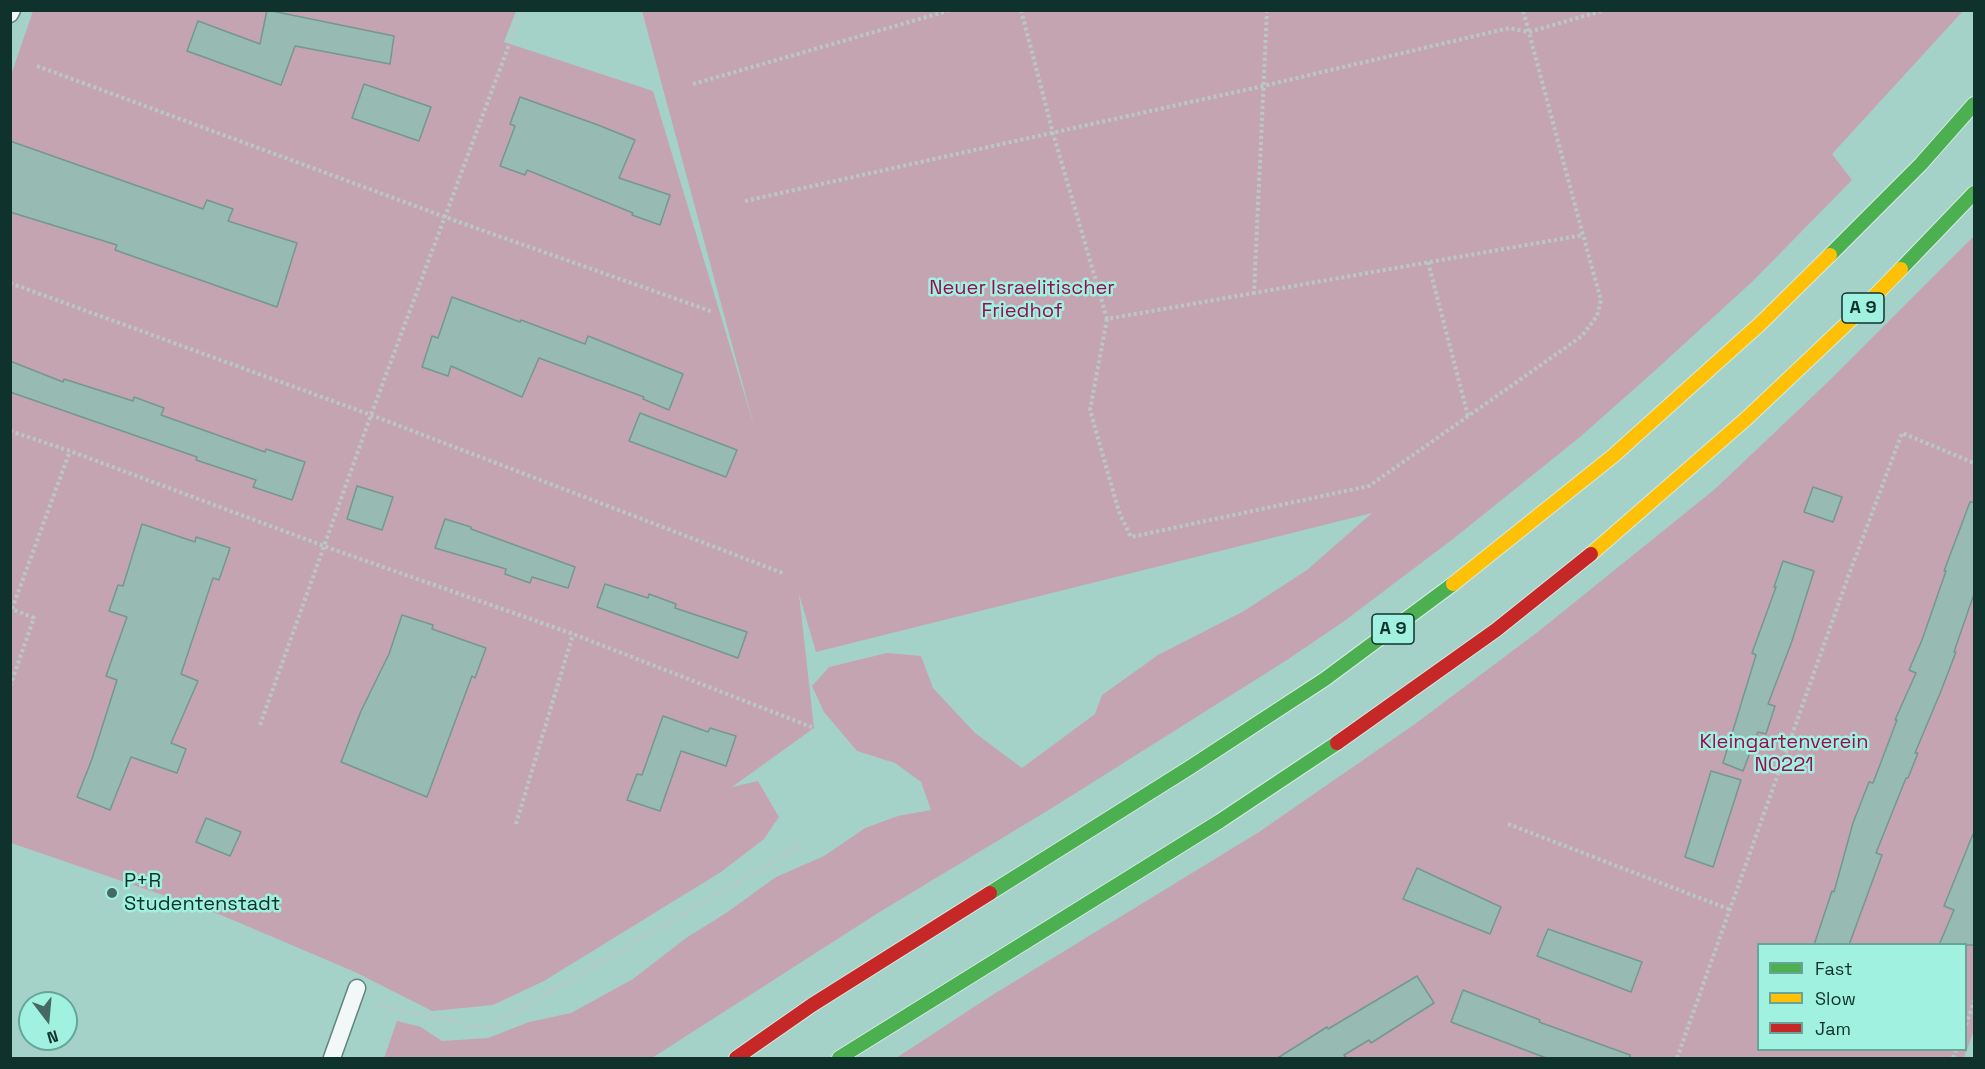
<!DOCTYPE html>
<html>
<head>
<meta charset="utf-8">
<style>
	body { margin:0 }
	#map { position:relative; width:1985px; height:1069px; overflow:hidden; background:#a5d2c8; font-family:"Space Grotesk",sans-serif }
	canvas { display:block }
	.frame { position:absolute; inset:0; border:12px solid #10322c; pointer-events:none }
	.legend { position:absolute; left:1757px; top:943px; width:210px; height:108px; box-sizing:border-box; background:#a0f1e0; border:2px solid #66a598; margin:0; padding:8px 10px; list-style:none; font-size:18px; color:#10322c }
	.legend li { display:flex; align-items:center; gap:12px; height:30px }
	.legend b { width:30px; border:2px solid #66a598 }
	.north { position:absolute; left:18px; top:991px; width:60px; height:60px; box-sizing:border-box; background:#a0f1e0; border:2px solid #66a598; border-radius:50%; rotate:164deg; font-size:16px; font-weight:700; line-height:24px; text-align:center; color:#10322c }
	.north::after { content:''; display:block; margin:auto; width:21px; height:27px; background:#446a63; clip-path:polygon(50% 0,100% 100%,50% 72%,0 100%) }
</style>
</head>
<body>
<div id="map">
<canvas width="1985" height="1069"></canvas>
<div class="frame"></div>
<ul class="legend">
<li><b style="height:8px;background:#4caf50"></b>Fast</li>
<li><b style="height:8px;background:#ffc107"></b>Slow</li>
<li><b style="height:8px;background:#c62828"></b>Jam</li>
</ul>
<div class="north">N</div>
</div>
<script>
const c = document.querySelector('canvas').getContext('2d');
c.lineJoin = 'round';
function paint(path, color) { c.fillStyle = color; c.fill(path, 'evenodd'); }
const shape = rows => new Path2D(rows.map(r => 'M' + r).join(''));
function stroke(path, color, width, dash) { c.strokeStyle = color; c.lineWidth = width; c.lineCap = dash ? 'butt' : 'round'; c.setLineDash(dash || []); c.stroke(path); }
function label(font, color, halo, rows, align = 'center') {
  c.font = font + ' "Space Grotesk",sans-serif'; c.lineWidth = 5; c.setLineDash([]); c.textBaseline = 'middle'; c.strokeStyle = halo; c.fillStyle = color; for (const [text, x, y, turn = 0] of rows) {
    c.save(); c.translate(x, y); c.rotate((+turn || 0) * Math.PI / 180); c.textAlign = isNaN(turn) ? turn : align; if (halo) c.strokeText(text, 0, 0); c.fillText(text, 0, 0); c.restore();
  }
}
paint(shape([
	[33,11,516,11,504,42,653,91,754,426,642,11,1963,11,1832,154,1852,180,1753,281,1649,376,1580,437,1453,539,1343,622,1287,660,1052,808,878,913,652,1058,384,1058,397,1021,421,1027,442,1041,488,1038,529,1022,571,1013,633,979,686,938,726,913,776,877,824,856,865,828,898,816,931,810,921,782,895,763,857,751,824,712,812,686,829,667,887,653,921,656,933,688,975,733,1022,768,1095,714,1102,695,1158,655,1244,611,1307,570,1372,513,816,652,799,594,814,728,732,787,758,781,779,817,764,839,721,872,544,981,493,1005,432,1011,355,972,221,915,11,843,10,78],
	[1974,236,1974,1030,1964,1058,896,1058,994,994,1259,832,1415,724,1539,631,1715,489,1831,379],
	[1758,944,1966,944,1966,1050,1758,1050]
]), '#c5a4b1');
const building = shape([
	[267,10,394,36,390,64,295,46,281,85,187,51,198,21,260,44,267,10],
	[364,84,431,107,419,141,352,118,364,84],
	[520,97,598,125,635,140,619,178,670,195,660,225,632,215,633,213,527,170,525,175,500,166,515,126,510,124,520,97],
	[10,141,203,209,207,200,233,209,228,221,297,243,277,307,115,250,117,245,10,212,10,141],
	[452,297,520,322,521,320,585,344,588,336,683,374,669,410,643,399,644,397,539,358,522,397,451,366,448,376,422,367,432,336,438,338,452,297],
	[10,361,63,382,64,379,133,401,134,397,164,408,161,415,265,452,266,449,305,462,292,500,253,487,256,480,196,460,197,457,10,392,10,361],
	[640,413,737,450,726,477,629,441,640,413],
	[357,486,393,497,382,530,347,519,357,486],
	[1813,487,1842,497,1833,522,1804,512,1813,487],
	[1970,502,1974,502,1974,594,1954,652,1956,652,1941,691,1915,753,1918,753,1908,778,1906,778,1876,853,1882,855,1849,945,1814,945,1832,891,1834,892,1853,823,1869,782,1873,783,1897,720,1895,720,1916,673,1909,670,1922,640,1946,571,1944,571,1970,502],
	[445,519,471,527,471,529,575,567,568,588,532,577,530,583,505,574,506,569,435,548,445,519],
	[142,524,195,542,196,537,230,548,219,580,213,578,181,674,198,681,171,743,186,749,177,773,131,757,110,810,77,797,92,759,117,680,106,676,127,617,109,611,118,585,123,586,142,524],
	[1783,561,1814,571,1792,641,1768,704,1775,706,1766,734,1758,732,1743,771,1723,763,1756,655,1752,653,1776,587,1774,587,1783,561],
	[605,584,648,598,649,594,676,604,675,608,747,632,738,658,597,607,605,584],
	[402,615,433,625,432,629,486,648,475,678,472,676,427,797,341,762,361,711,389,654,402,615],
	[663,716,708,732,710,728,736,736,726,766,681,751,660,811,627,800,637,774,642,775,663,716],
	[1711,771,1741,780,1713,867,1685,857,1711,771],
	[206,818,241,832,230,856,196,842,206,818],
	[1973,834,1974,834,1974,945,1939,945,1954,910,1944,906,1973,834],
	[1417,868,1501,907,1490,934,1403,899,1417,868],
	[1548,929,1642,962,1631,992,1537,956,1548,929],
	[1417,976,1434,1003,1371,1043,1369,1040,1344,1055,1347,1059,1276,1059,1327,1027,1328,1029,1417,976],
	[1463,990,1540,1020,1539,1022,1630,1055,1630,1059,1549,1059,1451,1022,1463,990]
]);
paint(building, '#97bbb3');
stroke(building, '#749790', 1.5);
const lane = shape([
	[10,14,12,10],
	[332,1058,357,988]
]);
const fast = shape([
	[1830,255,1921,164,1974,104],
	[1901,269,1974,193],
	[990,893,1189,768,1325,679,1453,584],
	[839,1058,1220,821,1337,743]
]);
const slow = shape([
	[1591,554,1747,418,1858,313,1901,269],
	[1453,584,1613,456,1761,323,1830,255]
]);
const jam = shape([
	[1337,743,1496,630,1591,554],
	[736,1058,812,1005,990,893]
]);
stroke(lane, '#62837d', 19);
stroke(fast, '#d6ebe6', 16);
stroke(slow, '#d6ebe6', 16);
stroke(jam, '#d6ebe6', 16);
stroke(shape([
	[1021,10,1053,133,1107,319,1254,293],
	[1267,10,1254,293,1583,235,1523,10],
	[37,66,445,217,713,312],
	[693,84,951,10],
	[745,201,1263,86,1509,28,1529,32,1605,10],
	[1428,262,1468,416],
	[10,283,371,415,785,574],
	[1107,319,1090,410,1119,512,1131,537,1369,486,1582,336,1597,316,1601,300,1583,235],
	[10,431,70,451,324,546,573,634,814,728],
	[10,686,34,618,12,609,70,451],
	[260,725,371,415,522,10],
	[516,824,573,634],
	[1508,824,1731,910],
	[377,1005,487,1029,801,845],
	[1966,1025,1974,1001],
	[1677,1058,1847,580,1902,433,1974,463],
	[1953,1058,1956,1050]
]), '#bac8c5', 4, [3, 3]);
stroke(lane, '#f2f8f7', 16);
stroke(fast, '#4caf50', 14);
stroke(slow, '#ffc107', 14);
stroke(jam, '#c62828', 14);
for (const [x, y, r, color] of [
	[112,893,6,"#446a63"]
]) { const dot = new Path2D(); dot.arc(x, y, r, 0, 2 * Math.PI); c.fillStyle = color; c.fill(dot); stroke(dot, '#a0f1e0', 2); }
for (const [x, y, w] of [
	[1863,308,42],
	[1393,629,42]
]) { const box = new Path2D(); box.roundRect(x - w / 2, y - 15, w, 30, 4.5); c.fillStyle = '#a0f1e0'; c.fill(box); stroke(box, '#10322c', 1.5); }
label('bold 18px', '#10322c', null, [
	["A 9",1863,308],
	["A 9",1393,629]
]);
label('20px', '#9a0c52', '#a0f1e0', [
	["Neuer Israelitischer",1022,289],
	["Friedhof",1022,312],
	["Kleingartenverein",1784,743],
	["NO221",1784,766]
]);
label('20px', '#10322c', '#a0f1e0', [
	["P+R",124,882],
	["Studentenstadt",124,905]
], 'left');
</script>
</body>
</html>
